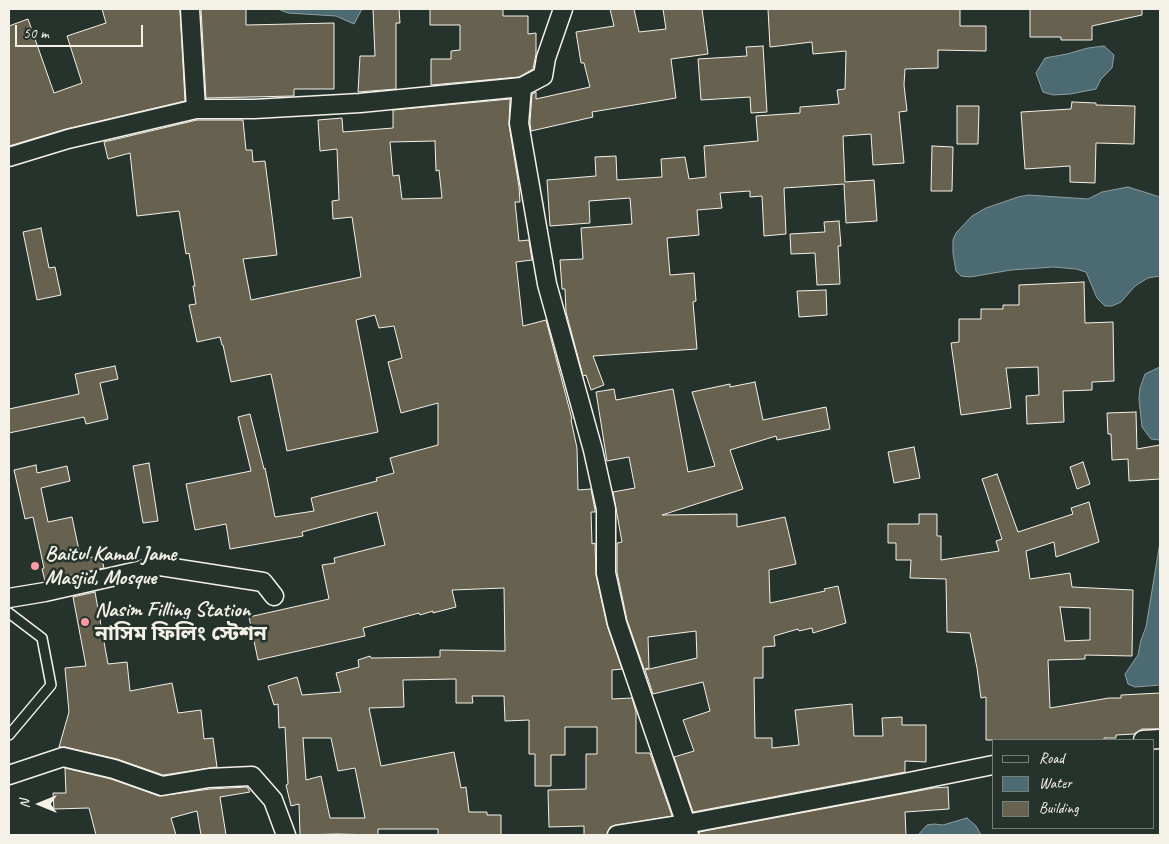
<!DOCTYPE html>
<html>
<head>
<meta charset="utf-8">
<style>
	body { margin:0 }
	#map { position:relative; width:1169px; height:844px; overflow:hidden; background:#26332d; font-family:Caveat,sans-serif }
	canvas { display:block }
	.frame { position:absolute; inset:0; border:10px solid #f4f1e8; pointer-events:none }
	.legend { position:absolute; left:992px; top:739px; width:162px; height:90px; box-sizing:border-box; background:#26332d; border:1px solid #787f78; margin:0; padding:6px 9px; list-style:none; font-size:15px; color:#f4f1e8 }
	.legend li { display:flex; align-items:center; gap:10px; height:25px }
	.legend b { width:25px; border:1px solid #787f78 }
	.north { position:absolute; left:15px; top:779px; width:50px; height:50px; -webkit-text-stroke:4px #26332d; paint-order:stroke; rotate:270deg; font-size:14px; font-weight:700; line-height:20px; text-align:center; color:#f4f1e8 }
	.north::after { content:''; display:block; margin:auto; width:18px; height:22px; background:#f4f1e8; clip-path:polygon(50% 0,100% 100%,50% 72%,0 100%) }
	.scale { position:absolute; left:15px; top:25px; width:128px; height:22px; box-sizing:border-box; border:2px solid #f4f1e8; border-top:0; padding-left:6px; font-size:15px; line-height:18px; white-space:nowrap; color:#f4f1e8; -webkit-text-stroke:4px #26332d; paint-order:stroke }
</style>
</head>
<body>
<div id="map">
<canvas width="1169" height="844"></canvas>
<div class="frame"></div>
<ul class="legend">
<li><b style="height:6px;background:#26332d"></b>Road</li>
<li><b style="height:14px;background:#4c6a72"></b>Water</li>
<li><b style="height:14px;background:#676250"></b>Building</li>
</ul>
<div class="north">N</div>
<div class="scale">50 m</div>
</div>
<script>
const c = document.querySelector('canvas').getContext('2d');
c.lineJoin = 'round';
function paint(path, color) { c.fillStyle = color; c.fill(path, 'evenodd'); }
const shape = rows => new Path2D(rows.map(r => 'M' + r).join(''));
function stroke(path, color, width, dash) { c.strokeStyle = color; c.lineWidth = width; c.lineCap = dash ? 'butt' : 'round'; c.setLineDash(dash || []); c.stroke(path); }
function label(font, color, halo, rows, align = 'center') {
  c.font = font + ' Caveat,"Noto Sans Bengali",sans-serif'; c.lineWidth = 5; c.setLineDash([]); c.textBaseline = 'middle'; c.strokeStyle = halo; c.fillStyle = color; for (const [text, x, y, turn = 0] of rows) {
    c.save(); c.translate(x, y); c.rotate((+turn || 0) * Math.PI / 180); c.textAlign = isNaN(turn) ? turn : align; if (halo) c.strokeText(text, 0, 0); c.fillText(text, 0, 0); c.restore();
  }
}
const water = shape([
	[278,9,362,9,354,24,336,16,288,13,278,9],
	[1104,46,1114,55,1112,68,1101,79,1096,89,1070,94,1053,95,1043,92,1036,73,1045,58,1067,54,1088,48,1104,46],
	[1128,187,1160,197,1160,276,1148,278,1135,286,1121,302,1112,306,1105,306,1097,298,1086,272,1076,269,1053,267,1011,270,970,277,961,276,956,271,953,253,953,240,956,233,972,216,986,208,1018,197,1028,195,1088,199,1102,192,1128,187],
	[1160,367,1160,440,1151,439,1142,427,1139,399,1140,388,1145,374,1160,367],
	[1160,542,1160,685,1135,687,1128,684,1125,674,1138,655,1141,640,1146,627,1160,542],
	[967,818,976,826,981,835,918,835,927,825,934,824,943,825,967,818]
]);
paint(water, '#4c6a72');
stroke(water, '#8fa0a1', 1);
const building = shape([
	[102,9,180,9,185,101,66,129,9,146,9,26,28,19,54,93,82,83,67,36,106,23,102,9],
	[201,9,246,9,246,25,334,23,334,89,294,89,294,96,206,98,201,9],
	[373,9,399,9,400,23,396,23,396,89,358,92,360,56,375,56,373,9],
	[430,9,503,9,503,16,528,16,528,34,536,33,536,54,533,69,519,77,431,85,431,59,451,59,451,51,460,50,460,25,430,25,430,9],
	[610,9,634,9,639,32,666,29,663,9,702,9,708,54,671,59,676,98,592,112,593,117,531,131,530,123,532,94,536,92,536,99,590,87,584,63,581,63,576,32,614,26,610,9],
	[768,9,960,9,960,26,986,26,986,51,938,50,938,68,905,69,904,85,907,111,899,112,904,163,873,165,871,134,843,136,845,182,874,180,877,221,846,223,844,184,784,188,786,234,764,236,762,196,750,197,750,191,720,193,722,208,697,210,699,235,667,238,670,275,694,273,696,301,693,302,697,349,593,356,604,385,591,390,586,375,583,376,566,312,565,289,562,289,560,260,583,259,581,228,632,224,630,198,589,201,590,223,550,226,547,180,596,176,595,157,616,156,617,180,662,177,661,159,685,157,689,179,706,177,704,146,758,141,756,116,800,113,800,107,839,104,837,90,845,89,846,51,813,54,812,42,770,47,768,9],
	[1030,9,1142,9,1142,15,1092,26,1092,40,1061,40,1061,37,1030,37,1030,9],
	[763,46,767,112,751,113,750,97,701,100,698,59,747,56,746,47,763,46],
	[510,99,509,125,519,187,520,202,515,202,519,241,529,240,532,260,516,262,523,326,546,320,572,419,571,420,577,448,578,490,591,489,595,510,595,512,591,512,592,544,595,543,596,575,607,625,622,669,612,670,612,699,632,698,636,712,636,753,650,753,672,816,615,825,610,827,607,835,584,835,584,826,549,827,548,790,586,789,586,754,597,754,597,727,565,727,565,755,551,755,551,786,535,786,535,754,529,754,529,720,505,721,504,696,472,696,473,703,456,703,456,679,403,680,404,707,369,708,381,766,454,752,461,788,466,787,469,812,487,812,487,815,501,815,501,835,438,835,438,829,378,829,378,835,337,834,300,835,299,804,291,806,286,785,288,784,285,727,279,728,278,704,274,705,268,686,297,677,302,695,341,692,336,673,359,667,358,660,370,656,371,658,440,657,440,650,505,651,504,588,452,590,456,607,433,613,433,611,420,615,419,613,363,628,365,636,258,660,249,617,329,599,322,565,335,563,334,558,385,545,377,512,302,532,303,536,230,549,226,524,195,530,186,484,251,471,238,417,250,414,264,469,265,468,275,517,314,511,311,498,377,481,376,478,394,473,390,458,438,445,438,403,401,413,388,362,402,358,394,326,379,328,375,315,356,320,378,432,287,451,271,374,231,382,223,345,222,345,220,337,197,342,189,305,196,304,193,286,195,286,189,253,186,254,179,211,137,216,130,153,108,159,104,142,197,120,243,120,246,150,252,150,253,162,265,161,277,255,243,259,251,300,361,277,352,217,333,219,332,201,339,200,337,149,320,151,318,120,342,118,343,132,393,128,393,110,510,99],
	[435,141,436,171,439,170,442,198,402,199,399,175,393,176,390,142,435,141],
	[303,738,331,738,338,771,355,768,365,818,330,818,321,776,306,780,303,738],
	[1072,102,1096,103,1096,105,1135,106,1134,144,1096,143,1095,183,1070,182,1070,166,1025,169,1021,112,1071,109,1072,102],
	[957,106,979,106,978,144,957,144,957,106],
	[932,146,953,147,952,191,931,191,932,146],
	[839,221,841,246,838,246,840,284,817,285,815,253,791,254,790,234,825,232,824,222,839,221],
	[41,228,49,268,55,267,61,295,37,300,23,232,41,228],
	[1084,282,1085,323,1113,322,1114,381,1092,382,1092,390,1063,391,1064,422,1027,424,1026,396,1039,395,1038,367,1006,368,1011,408,961,415,951,343,959,342,959,319,981,319,981,309,1003,309,1003,305,1019,305,1019,285,1084,282],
	[826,290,827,315,799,317,797,291,826,290],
	[115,366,118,379,100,383,108,419,86,424,84,417,9,433,9,409,79,394,75,374,115,366],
	[755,382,763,420,826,407,830,429,777,440,776,436,730,450,743,489,662,515,737,514,737,527,785,517,796,564,769,570,770,603,825,591,824,589,838,586,846,623,813,633,812,628,799,631,798,629,774,636,775,646,763,647,763,678,754,678,755,738,772,738,772,748,799,745,795,710,852,704,854,736,883,736,882,718,902,717,902,725,926,725,926,762,905,761,905,772,693,812,674,757,694,751,683,720,710,711,703,682,653,694,645,670,697,658,696,631,648,637,649,668,644,669,627,620,617,572,617,543,622,542,613,492,635,488,629,457,607,461,596,392,614,389,616,400,673,389,688,472,715,466,692,392,730,384,730,387,755,382],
	[1136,412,1137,449,1160,445,1160,479,1129,481,1128,459,1112,460,1111,434,1108,434,1107,413,1136,412],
	[914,447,920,478,894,483,888,452,914,447],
	[1083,462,1090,484,1077,489,1070,467,1083,462],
	[149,463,158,521,143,523,133,466,149,463],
	[36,465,37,473,67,466,70,481,41,488,48,522,72,517,81,560,101,555,104,568,45,581,42,569,44,568,33,517,25,519,14,470,36,465],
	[997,474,1018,532,1073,514,1071,508,1089,502,1099,542,1056,557,1054,542,1026,551,1030,579,1070,573,1072,587,1133,590,1132,656,1085,655,1085,659,1048,660,1050,708,1109,698,1121,698,1121,695,1160,693,1160,729,1142,729,1134,734,1116,735,1116,738,1104,738,1104,740,986,740,986,697,981,698,977,668,970,633,947,632,946,579,910,578,911,560,896,560,896,543,888,543,888,524,919,524,919,514,937,514,937,536,941,536,941,560,999,551,996,541,1002,539,982,479,997,474],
	[1060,607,1090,608,1090,640,1065,641,1060,607],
	[95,592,108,664,127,662,130,691,172,683,178,713,201,710,204,739,213,738,217,767,163,775,117,759,65,747,59,747,69,712,65,668,86,666,73,597,95,592],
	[65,768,111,779,159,796,210,789,247,787,250,792,220,797,226,835,201,835,197,811,171,818,176,835,96,835,89,808,54,809,53,793,66,793,65,768],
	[948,787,949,809,905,812,906,835,699,835,699,832,934,788,948,787]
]);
paint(building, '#676250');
stroke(building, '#f4f1e8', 1);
const service = shape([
	[9,613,42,638,51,685,9,735]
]);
const minor = shape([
	[190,9,196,109],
	[522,87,519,123,547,284,593,450,606,509,606,573,617,623,686,824,689,835],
	[9,157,68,139,196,109,254,109,360,103,522,87,543,76,546,58,563,9],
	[9,598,45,592,160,566,263,582,274,596],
	[1143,740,1160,739],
	[9,775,63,757,114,769,162,786,209,778,252,776,273,800,286,835],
	[617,835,686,824,904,783,993,765]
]);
stroke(service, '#f4f1e8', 12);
stroke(minor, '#f4f1e8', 21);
stroke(service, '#26332d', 9);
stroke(minor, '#26332d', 18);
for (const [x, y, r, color] of [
	[35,566,5,"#ff9aa2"],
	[85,622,5,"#ff9aa2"]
]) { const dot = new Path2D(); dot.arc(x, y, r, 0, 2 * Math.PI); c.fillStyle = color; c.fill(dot); stroke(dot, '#26332d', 2); }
label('bold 21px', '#f4f1e8', '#26332d', [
	["Baitul Kamal Jame",45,554],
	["Masjid, Mosque",45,578],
	["Nasim Filling Station",95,610],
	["নাসিম ফিলিং স্টেশন",95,634]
], 'left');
</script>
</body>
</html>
